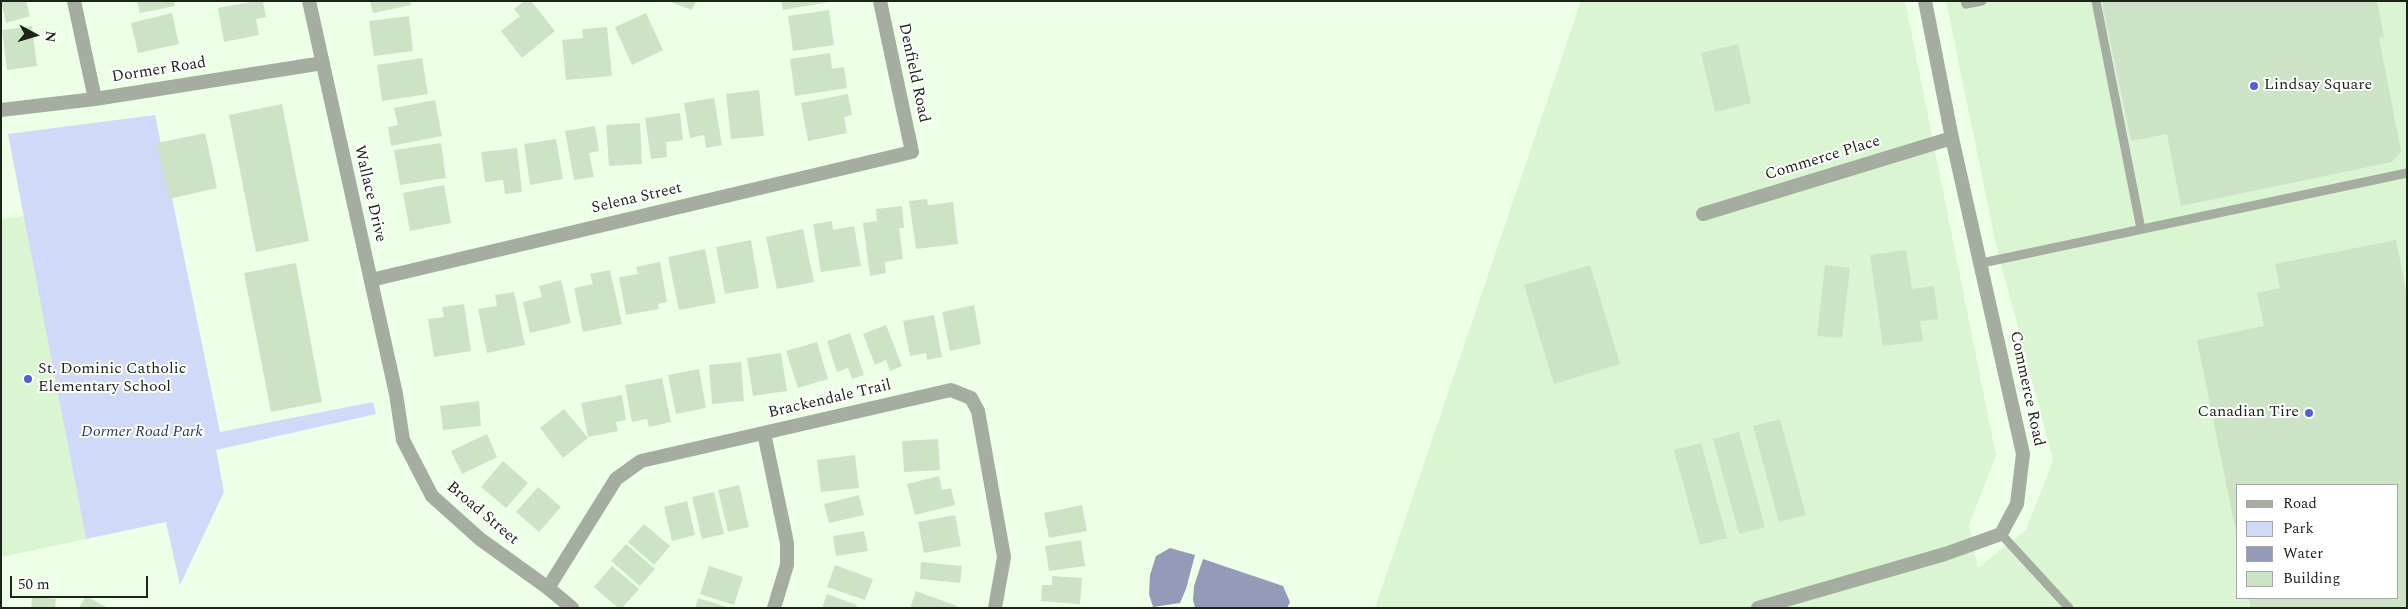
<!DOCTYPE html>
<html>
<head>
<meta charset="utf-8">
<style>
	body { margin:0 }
	#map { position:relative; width:2408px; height:609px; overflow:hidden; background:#edffe7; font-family:Spectral,serif }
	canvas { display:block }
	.frame { position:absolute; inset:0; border:2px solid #1c2419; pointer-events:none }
	.legend { position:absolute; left:2236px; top:484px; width:162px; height:115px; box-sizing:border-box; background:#fff; border:1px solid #a4a7a3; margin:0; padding:6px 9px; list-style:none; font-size:15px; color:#1c2419 }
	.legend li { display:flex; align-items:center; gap:10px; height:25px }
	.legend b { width:25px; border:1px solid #a4a7a3 }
	.north { position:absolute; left:10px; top:10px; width:50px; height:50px; -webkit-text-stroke:4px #fff; paint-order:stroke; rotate:96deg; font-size:14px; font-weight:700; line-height:20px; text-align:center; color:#1c2419 }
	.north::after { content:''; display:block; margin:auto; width:18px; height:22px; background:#1c2419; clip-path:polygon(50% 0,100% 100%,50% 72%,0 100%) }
	.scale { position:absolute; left:10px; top:576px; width:138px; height:22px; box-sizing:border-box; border:2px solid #1c2419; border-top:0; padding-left:6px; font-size:15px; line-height:18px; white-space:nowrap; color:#1c2419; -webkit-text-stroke:4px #fff; paint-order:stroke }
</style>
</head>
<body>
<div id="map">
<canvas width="2408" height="609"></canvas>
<div class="frame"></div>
<ul class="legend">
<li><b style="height:6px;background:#a4ada0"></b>Road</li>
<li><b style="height:14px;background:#d1d9f9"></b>Park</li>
<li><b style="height:14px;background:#949bb9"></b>Water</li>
<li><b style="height:14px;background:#cde3c6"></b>Building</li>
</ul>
<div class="north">N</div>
<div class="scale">50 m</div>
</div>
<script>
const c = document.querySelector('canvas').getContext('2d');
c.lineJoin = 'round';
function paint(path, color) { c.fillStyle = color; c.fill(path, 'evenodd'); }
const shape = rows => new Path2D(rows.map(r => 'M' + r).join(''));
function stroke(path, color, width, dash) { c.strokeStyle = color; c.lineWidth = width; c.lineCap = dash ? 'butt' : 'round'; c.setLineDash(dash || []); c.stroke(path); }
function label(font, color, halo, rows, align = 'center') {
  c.font = font + ' Spectral,serif'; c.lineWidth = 4; c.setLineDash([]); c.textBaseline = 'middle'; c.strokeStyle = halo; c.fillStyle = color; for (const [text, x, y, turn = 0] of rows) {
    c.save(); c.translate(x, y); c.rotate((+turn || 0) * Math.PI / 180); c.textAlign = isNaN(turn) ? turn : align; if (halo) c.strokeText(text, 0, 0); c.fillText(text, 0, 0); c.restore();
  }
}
paint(shape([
	[1581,1,1905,1,1996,456,1969,525,1978,568,2026,530,2053,460,1996,245,1946,1,2407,1,2407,608,1375,608],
	[2237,485,2397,485,2397,598,2237,598],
	[24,216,86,539,1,557,1,219]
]), '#daf5d1');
paint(shape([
	[155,115,220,432,373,402,376,414,216,450,224,492,180,585,166,522,86,539,8,134]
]), '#d1d9f9');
paint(shape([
	[1170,548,1195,555,1186,589,1180,603,1153,607,1149,594,1150,575,1156,556],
	[1203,559,1283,586,1290,602,1287,608,1195,608,1193,600,1194,586]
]), '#949bb9');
paint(shape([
	[1,1,26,1,30,16,6,23],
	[137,1,174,1,175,6,140,13],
	[256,1,263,1,266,17,256,19,259,35,224,42,218,8],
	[370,1,410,1,411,5,373,13],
	[524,1,531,1,555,31,522,58,501,31,520,16,514,9],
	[668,1,696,1,692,10],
	[781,1,829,1,829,2,783,10],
	[2377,1,2384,37,2379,38,2401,151,2392,162,2181,206,2167,134,2131,141,2102,2],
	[829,10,834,45,793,51,788,16],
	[172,13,179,44,138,53,131,23],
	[646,13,663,50,632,65,615,27],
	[409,16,413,51,374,56,369,21],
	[32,26,37,66,7,70,2,30],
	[607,27,612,76,566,80,562,40,583,38,582,29],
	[1738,44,1751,103,1715,112,1701,53],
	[830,53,832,69,844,67,847,88,795,96,790,59],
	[422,58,428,94,382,101,377,65],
	[759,90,764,136,731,139,726,94],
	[848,94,852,115,844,117,847,133,808,141,801,103],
	[714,98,722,145,706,148,704,135,690,138,684,103],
	[435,100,442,136,391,146,388,127,398,125,394,108],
	[282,104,309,241,256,252,229,115],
	[680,113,683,140,666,142,667,157,651,159,645,118],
	[640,123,642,164,609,166,606,125],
	[595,126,599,151,589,153,594,177,574,180,565,131],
	[205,133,217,188,169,199,157,143],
	[556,139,563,179,530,185,524,144],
	[441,143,446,178,400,185,394,150],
	[517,148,522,192,505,194,503,180,485,182,481,152],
	[444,185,451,223,410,231,403,193],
	[927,199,928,205,953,202,958,244,916,249,909,201],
	[902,206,904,228,899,228,903,259,885,262,886,273,870,276,863,223,877,221,876,209],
	[832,221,833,230,854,226,861,266,821,272,813,224],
	[803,229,814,282,777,289,766,237],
	[751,240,759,288,725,294,716,247],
	[2396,240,2407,295,2407,608,2251,608,2249,598,2397,598,2397,485,2237,485,2236,532,2197,340,2264,326,2257,293,2280,288,2275,264],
	[705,249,716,303,679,310,668,257],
	[1906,250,1912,289,1934,286,1938,319,1920,321,1923,341,1883,346,1870,255],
	[660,262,667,302,658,304,659,309,626,315,619,277,638,274,636,267],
	[296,263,322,402,271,412,244,273],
	[1590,265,1620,364,1554,384,1524,285],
	[1825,265,1850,268,1842,338,1817,336],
	[610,270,622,324,583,332,574,288,593,284,590,274],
	[561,280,571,323,530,333,523,302,542,297,539,286],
	[514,292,525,345,487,353,478,309,497,306,495,295],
	[464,304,471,351,434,357,428,319,444,317,442,307],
	[974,305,981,344,950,351,942,312],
	[934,315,942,357,927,360,926,353,910,356,903,321],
	[886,325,902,366,890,371,886,360,875,365,863,334],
	[850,333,864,375,852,379,848,368,837,372,827,341],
	[817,342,828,379,798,388,786,351],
	[781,353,787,391,753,396,747,358],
	[741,362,744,401,712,404,709,365],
	[699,369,706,408,676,414,668,375],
	[662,378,671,422,649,427,647,419,632,422,625,385],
	[622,395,626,420,616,422,618,431,588,437,581,403],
	[479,401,481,426,443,430,440,406],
	[564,409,588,438,563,458,540,428],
	[1780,419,1806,515,1779,522,1753,426],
	[1739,432,1765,527,1739,534,1713,439],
	[487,434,497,457,462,474,451,451],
	[938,439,940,470,904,472,902,441],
	[1701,443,1727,538,1700,545,1674,450],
	[855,455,859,488,821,492,817,460],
	[503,461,528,483,506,508,481,487],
	[939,476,942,490,951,488,955,505,915,515,907,484],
	[739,485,749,527,728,532,718,490],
	[538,487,561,507,539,532,516,512],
	[714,492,724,534,702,539,692,497],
	[859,495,864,515,829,523,824,504],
	[687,501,695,535,672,541,664,507],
	[1082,505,1087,531,1049,538,1044,513],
	[955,515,961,546,924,553,918,522],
	[644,524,670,546,654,565,628,542],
	[864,531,868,551,836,556,833,536],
	[1081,540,1085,566,1049,571,1045,546],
	[626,544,655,569,640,586,611,561],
	[921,562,962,566,960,583,920,579],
	[835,565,873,579,865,600,827,587],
	[612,566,639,589,622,608,618,608,594,587],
	[709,566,743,577,734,605,700,594],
	[1052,576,1082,578,1080,604,1041,601,1042,585,1052,585],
	[916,591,957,606,956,608,910,608],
	[827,594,857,605,856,608,822,608],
	[86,596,108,608,79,608],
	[32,597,56,599,55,608,31,608],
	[698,598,727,607,727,608,695,608]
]), '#cde3c6');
stroke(shape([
	[1965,1,1966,4,1982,1],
	[2096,1,2141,229],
	[1982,263,2407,173],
	[2001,534,2069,608]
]), '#a4ada0', 9);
stroke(shape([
	[74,1,95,99],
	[309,1,396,394,403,440,432,496,480,539,548,588,572,608],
	[1,110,95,99,323,63],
	[1703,214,1952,138],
	[371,280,912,152,880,1],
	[764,433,787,543,787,565,774,608],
	[548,588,616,479,641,461,951,390,971,398,978,411,1004,557,995,608],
	[1758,608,1945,554,2001,534,2017,504,2023,454,1952,138,1925,1]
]), '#a4ada0', 14);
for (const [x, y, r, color] of [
	[2254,86,5,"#525fd5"],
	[28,379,5,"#525fd5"],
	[2309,413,5,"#525fd5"]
]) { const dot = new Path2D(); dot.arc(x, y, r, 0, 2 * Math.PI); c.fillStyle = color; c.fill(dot); stroke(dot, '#fff', 2); }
label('16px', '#1c2419', '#fff', [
	["Dormer Road",159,71,-9],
	["Denfield Road",913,73,78],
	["Commerce Place",1823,159,-17],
	["Wallace Drive",369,194,77],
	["Selena Street",637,199,-13],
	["Commerce Road",2026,389,78],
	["Brackendale Trail",830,400,-13],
	["Broad Street",482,514,40]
]);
label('16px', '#1c2419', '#fff', [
	["Lindsay Square",2264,86],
	["St. Dominic Catholic",38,370],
	["Elementary School",38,388],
	["Canadian Tire",2299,413,"right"]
], 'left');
label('italic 16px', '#313965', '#fff', [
	["Dormer Road Park",142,433]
]);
</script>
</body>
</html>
